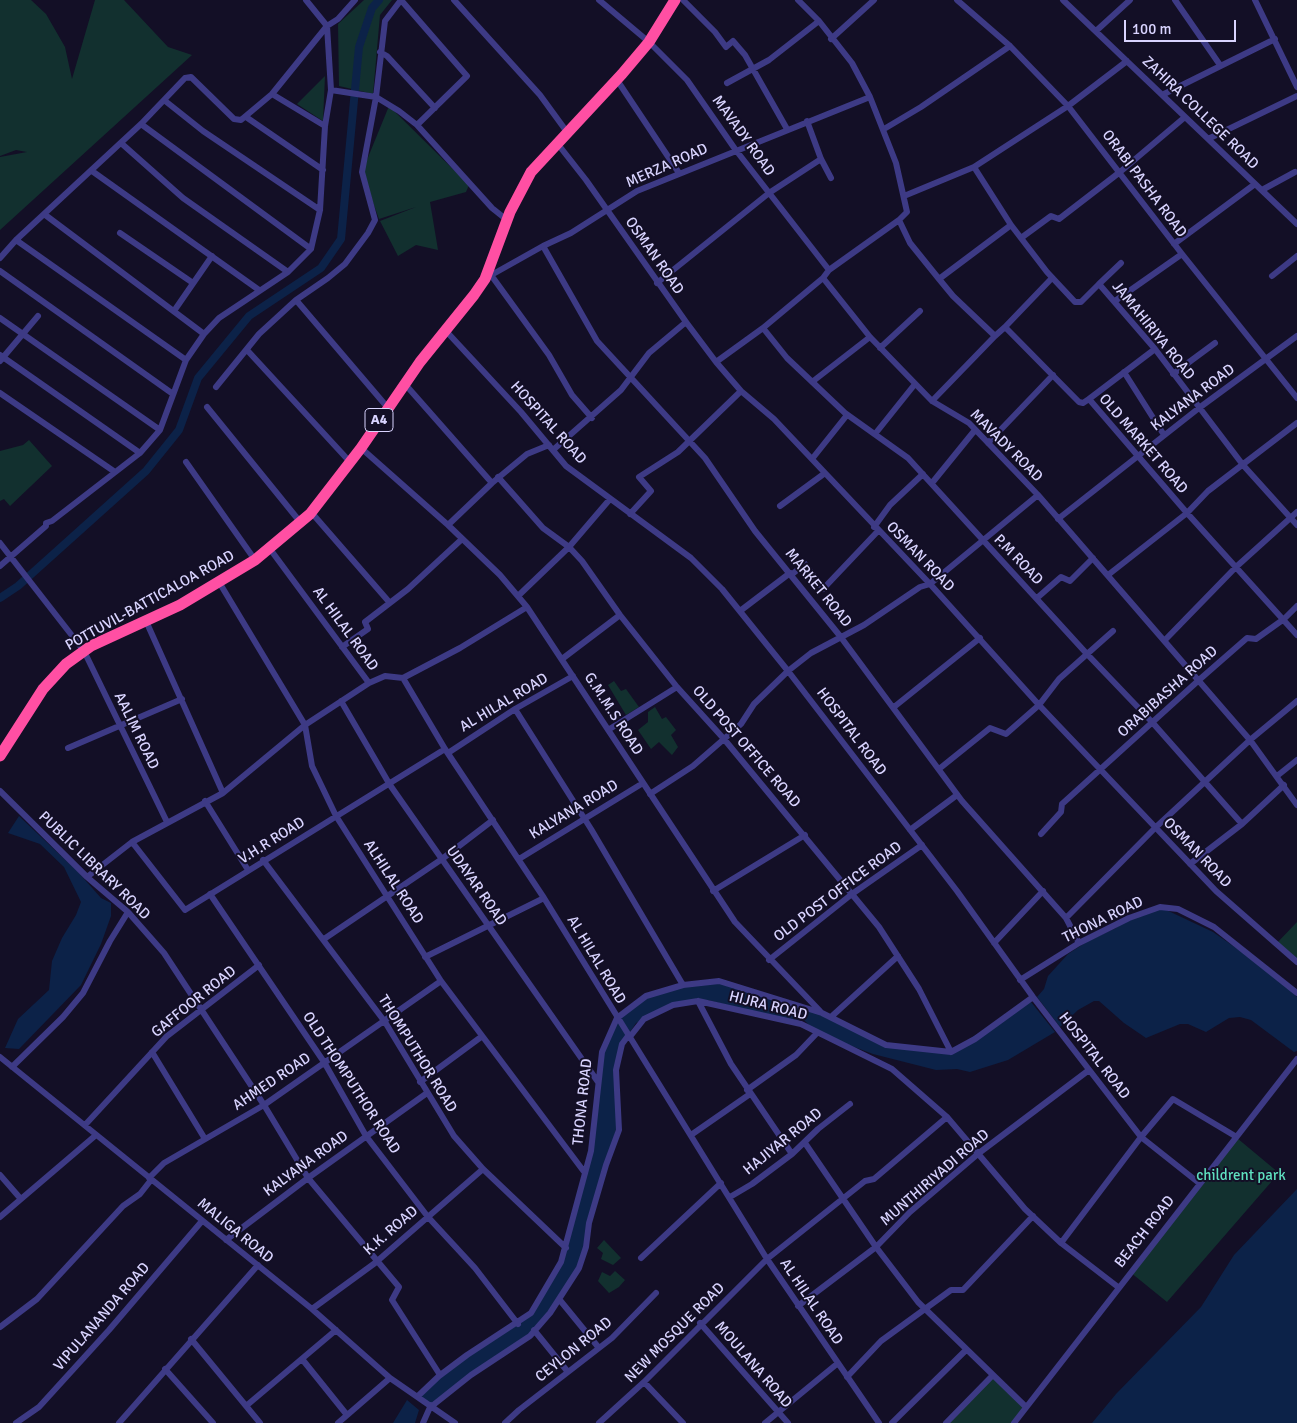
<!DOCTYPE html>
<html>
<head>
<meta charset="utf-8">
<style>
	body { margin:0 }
	#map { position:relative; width:1297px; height:1423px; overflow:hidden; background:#130f26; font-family:Signika,sans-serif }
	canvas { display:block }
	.scale { position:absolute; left:1124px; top:20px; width:112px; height:22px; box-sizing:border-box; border:2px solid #d9d4ff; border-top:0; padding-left:6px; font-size:15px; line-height:18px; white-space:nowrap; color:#d9d4ff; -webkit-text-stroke:4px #130f26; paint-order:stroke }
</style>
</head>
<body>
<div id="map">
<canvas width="1297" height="1423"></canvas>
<div class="scale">100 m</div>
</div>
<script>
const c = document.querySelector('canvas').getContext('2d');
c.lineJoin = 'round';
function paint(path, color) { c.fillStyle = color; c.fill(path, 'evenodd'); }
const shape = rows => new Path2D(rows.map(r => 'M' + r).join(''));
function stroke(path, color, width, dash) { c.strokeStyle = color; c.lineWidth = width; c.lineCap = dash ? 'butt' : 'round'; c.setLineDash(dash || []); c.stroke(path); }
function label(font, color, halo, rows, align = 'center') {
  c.font = font + ' Signika,sans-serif'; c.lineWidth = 4; c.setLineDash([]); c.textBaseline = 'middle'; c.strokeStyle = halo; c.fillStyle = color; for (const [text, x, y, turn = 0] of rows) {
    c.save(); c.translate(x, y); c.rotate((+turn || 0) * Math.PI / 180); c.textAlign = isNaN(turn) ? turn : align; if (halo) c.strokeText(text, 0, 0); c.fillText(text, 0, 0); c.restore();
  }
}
paint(shape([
	[0,0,31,0,46,14,65,47,72,79,95,0,124,0,168,47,192,55,0,230,0,157,27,152,16,150,0,156],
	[364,0,392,0,380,15,373,94,339,86,338,24],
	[325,76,323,121,297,104],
	[389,106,469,185,466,192,430,202,438,250,416,245,398,256,380,221,416,207,379,219,362,172],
	[29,440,52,466,10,506,4,499,0,501,0,451,23,445],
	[614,681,621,691,626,689,639,707,626,715,608,685],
	[655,707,662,719,666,717,676,730,671,735,678,747,672,755,659,742,651,749,638,730,648,722,648,712],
	[1297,922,1297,962,1276,944],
	[1237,1138,1279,1173,1167,1302,1130,1272],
	[604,1240,621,1258,613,1265,601,1259,603,1253,597,1248],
	[615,1271,625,1280,619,1287,609,1293,598,1281,602,1272,610,1276],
	[993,1375,1026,1407,1014,1423,946,1423]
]), '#12302f');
paint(shape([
	[19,816,78,872,101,898,111,903,111,916,101,944,81,985,19,1049,5,1048,18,1019,49,990,52,961,62,938,76,915,81,902,64,867,40,844,8,833],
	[1160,907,1213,932,1278,977,1297,997,1297,1051,1294,1052,1251,1020,1240,1017,1229,1018,1206,1032,1188,1024,1180,1024,1146,1038,1124,1023,1099,1001,1094,1001,1078,1010,1060,1027,1037,997,1044,989,1048,976,1068,954,1088,941,1116,928,1129,918],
	[717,981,822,1013,876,1043,951,1051,1023,1004,1031,1002,1055,1032,1008,1060,970,1072,957,1069,936,1070,873,1054,817,1033,804,1020,778,1019,708,1000,673,1005,636,1023,622,1044,614,1078,619,1119,577,1272,535,1329,432,1405,418,1396,440,1375,532,1312,561,1261,586,1170,602,1052,620,1016,643,998,683,985],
	[1297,1189,1297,1423,1092,1423,1116,1394,1201,1307,1234,1255],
	[407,1400,419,1410,415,1423,393,1423]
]), '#0c2248');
stroke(shape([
	[0,598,18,586,146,471,179,430,198,378,249,316,321,268,341,239,359,47,372,8,379,0]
]), '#0c2248', 8);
stroke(shape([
	[306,0,327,26,338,19,355,0],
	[401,0,467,76,417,125],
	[454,0,540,95,567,132],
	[599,0,649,42,687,80,735,149,829,270,823,278,870,337,932,401,969,423,1038,495,1250,740,1297,805],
	[683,0,715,32,726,47,733,41,745,55,787,129],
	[798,0,819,21,852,63,870,97,896,163,907,212,899,220,910,243,939,279,953,296,995,336,1005,327,1079,402,1083,403,1089,399,1187,513,1297,635],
	[957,0,1010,46,1068,106,1182,254,1297,398],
	[1063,0,1297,224],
	[1175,0,1220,65],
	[1255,0,1297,87],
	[1096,31,1130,0],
	[831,39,874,0],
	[380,52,387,56,435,108],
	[617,80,679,173],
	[727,83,769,60,819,21],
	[331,90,376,97,399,111,417,125,492,208,507,220],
	[272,94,325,126],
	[1162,95,1275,39],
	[164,100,203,131,320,210],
	[246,117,323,170],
	[807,121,821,159,831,178],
	[141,124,311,249],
	[884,129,921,107,1010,46],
	[1208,139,1297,96],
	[121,143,183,198,288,272],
	[557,143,586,180,686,322,716,362,741,391,774,419,930,584,1039,705,1216,891,1297,962],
	[974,167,1011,225,1047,272,1075,302,1081,302,1099,284,1155,349,1243,465,1297,525],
	[92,171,259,290],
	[1262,190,1295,172],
	[904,196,974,167,1068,106,1127,61],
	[44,214,204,334],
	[120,233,193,283],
	[1021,238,1051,216,1059,219,1120,172,1185,117],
	[16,240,186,360],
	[1174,244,1255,184],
	[543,246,597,341,705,458,755,531,840,636,962,801,1066,918,1079,943],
	[0,258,16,240,141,124,185,78,191,77,234,119,241,120,272,94,327,26],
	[829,270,899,220],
	[0,271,173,394],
	[491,275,549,355,572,395,592,418],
	[1272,276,1297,256],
	[486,278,543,246,571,233,637,191,870,97],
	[939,279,1011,225],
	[657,283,769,193,821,159],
	[1099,284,1121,263],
	[296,300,388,408],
	[1115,301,1182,254],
	[174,311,212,256],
	[0,318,160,430],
	[1005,327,1052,278],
	[763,328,787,358,845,413,908,458,1087,654,1152,722,1242,824],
	[446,331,521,412,566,466,691,558,722,589,788,671,957,891,1033,997,1141,1137,1199,1183],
	[880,348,920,311],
	[247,350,350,462],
	[0,355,140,453],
	[0,361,38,316],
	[716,362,763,328,823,278],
	[1124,372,1164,435],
	[1173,374,1215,343],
	[812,382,870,337],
	[404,383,492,483],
	[216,387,259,334,296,300,328,278,345,264,368,233,375,220,362,172,376,97,385,21,401,0],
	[0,393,115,472],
	[1089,399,1155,349],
	[932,401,995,336],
	[207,407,301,523],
	[875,434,915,384],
	[988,443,1053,375],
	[361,448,448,525,500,575,527,607,735,922,820,1011],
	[553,450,621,390,649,353,686,322],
	[812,459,847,415],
	[186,462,255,560],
	[498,477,543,528,569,547,582,561,620,615,677,687,724,739,879,927,919,989,951,1052],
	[932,483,975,430],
	[780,506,825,473],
	[311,512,390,603],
	[630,514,651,491,639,477,678,452,741,391],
	[1058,519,1199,408,1297,336],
	[448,525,492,483,527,454,549,445],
	[874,527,890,505,923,474],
	[0,543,84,651,167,822],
	[270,549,369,683,385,676,403,678,445,749,544,898,767,1259,879,1423],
	[0,566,46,526,46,523,52,521,140,453,160,430,186,360,204,334,219,318,288,272,311,249,320,210,325,126,331,90,327,26],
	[791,575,805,564,823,589,878,531],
	[1108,575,1187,513,1208,491,1297,423],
	[219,582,305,725,312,766,336,816,441,981,585,1173],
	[518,596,569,547,610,499],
	[1037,598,1061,577,1070,581,1093,558],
	[740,611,790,573],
	[146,621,223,793],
	[1165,640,1236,567,1297,512],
	[342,647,368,629,365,622,408,589,462,539],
	[562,659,620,615],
	[403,678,460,648,527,607],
	[341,701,390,785,598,1082],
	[894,707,980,638],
	[515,709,591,829,683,985],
	[608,730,677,687],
	[68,748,182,699],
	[448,753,515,709,573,676],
	[939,769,990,728,1006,734,1039,705,1059,679,1113,631],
	[1277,776,1297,760],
	[0,791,87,877,128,912,164,953,264,1105,308,1178,399,1287,392,1300,440,1375],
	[650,794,693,766,724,739,741,724,754,704,788,671,811,653,864,625,920,587,930,584,1038,495],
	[205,801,248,870],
	[910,830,957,795],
	[1041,834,1061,812,1062,804,1199,680,1247,638,1256,639,1284,619,1297,606],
	[132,842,185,910,445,749],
	[519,859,643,783],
	[263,860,385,1022,454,1136,483,1169,566,1248],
	[1190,864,1242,824,1284,785],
	[87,877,132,842,223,793,305,725,369,683],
	[713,891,805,835],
	[210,894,324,1062,366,1136,428,1217,475,1268,518,1324],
	[1066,918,1155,828,1250,740,1297,701],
	[324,939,442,859,493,820],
	[994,943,1043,891],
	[425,957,544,898],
	[769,960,852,894,922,845],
	[1020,980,1079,943,1129,918,1160,907,1178,909,1214,927,1297,993],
	[698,1001,731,1064,792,1154],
	[831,1017,898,956],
	[629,1038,644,1019,673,1005,698,1001,801,1024,892,1069,947,1117,1025,1209,1061,1243,1118,1287],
	[152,1052,205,1139],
	[0,1057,312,1309,390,1378,455,1423],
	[12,1067,63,1017,83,993,110,941,128,912],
	[420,1082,481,1037],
	[747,1090,796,1055,817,1033],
	[85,1125,167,1036,259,965],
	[691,1135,750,1094],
	[805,1143,876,1247,918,1302,1026,1407],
	[0,1175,20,1198],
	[149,1178,164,1163,264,1105,441,981],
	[730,1197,752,1184,792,1154,818,1129,850,1104],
	[0,1217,96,1135],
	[226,1240,308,1178,427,1093],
	[1061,1243,1141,1137,1173,1099,1235,1136],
	[641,1258,721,1183],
	[559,1299,599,1348],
	[798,1306,876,1247,910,1212,979,1153,1089,1070],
	[312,1309,375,1263,483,1169],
	[700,1323,788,1423],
	[0,1327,37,1299,123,1206,140,1194,151,1180],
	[534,1330,568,1372],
	[191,1339,260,1423],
	[302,1359,347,1415],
	[165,1369,213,1423],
	[847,1377,881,1341,951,1290,963,1290,1033,1216],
	[644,1382,683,1423],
	[418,1396,439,1376,467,1355,531,1313,561,1262,591,1151,602,1052,617,1018,646,996,683,985,719,981,822,1013,886,1045,951,1052,975,1039,1033,997],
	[246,1406,336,1330],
	[432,1406,471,1375,530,1336,550,1313,579,1268,586,1247,589,1223,606,1165,619,1130,616,1070,622,1044,628,1036],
	[16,1423,39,1407,109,1330,202,1221],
	[119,1423,258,1265],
	[338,1423,390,1378],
	[423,1423,431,1405],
	[505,1423,519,1410,612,1338,656,1293],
	[599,1423,644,1382,767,1259,865,1181,874,1179,947,1117],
	[765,1423,838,1363],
	[892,1423,966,1350],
	[946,1423,993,1375],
	[1014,1423,1297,1059]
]), '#3d3a85', 6);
stroke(shape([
	[0,756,43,689,66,664,91,646,180,605,255,560,310,514,361,448,420,362,474,295,485,279,510,212,531,172,622,74,649,42,675,0]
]), '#ff4fa3', 11);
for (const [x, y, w] of [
	[379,420,28]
]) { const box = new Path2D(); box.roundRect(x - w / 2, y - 11.5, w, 23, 4); c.fillStyle = '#130f26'; c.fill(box); stroke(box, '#d9d4ff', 1); }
label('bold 14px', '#d9d4ff', null, [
	["A4",379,420]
]);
label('15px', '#d9d4ff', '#130f26', [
	["ZAHIRA COLLEGE ROAD",1200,113,44],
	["MAVADY ROAD",743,136,54],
	["MERZA ROAD",667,166,-24],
	["ORABI PASHA ROAD",1144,184,53],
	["OSMAN ROAD",654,256,55],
	["JAMAHIRIYA ROAD",1153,331,51],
	["KALYANA ROAD",1193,398,-37],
	["HOSPITAL ROAD",548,423,48],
	["OLD MARKET ROAD",1143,444,49],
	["MAVADY ROAD",1006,446,45],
	["OSMAN ROAD",920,557,46],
	["P.M ROAD",1018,560,46],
	["MARKET ROAD",818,588,51],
	["POTTUVIL-BATTICALOA ROAD",150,601,-29],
	["AL HILAL ROAD",345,629,54],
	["ORABIBASHA ROAD",1168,692,-42],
	["AL HILAL ROAD",504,703,-31],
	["G.M.M.S ROAD",613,714,57],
	["AALIM ROAD",136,731,64],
	["HOSPITAL ROAD",851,732,53],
	["OLD POST OFFICE ROAD",746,747,49],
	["KALYANA ROAD",574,810,-31],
	["V.H.R ROAD",272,841,-32],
	["OSMAN ROAD",1197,853,46],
	["PUBLIC LIBRARY ROAD",94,866,44],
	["ALHILAL ROAD",393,882,57],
	["UDAYAR ROAD",476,886,55],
	["OLD POST OFFICE ROAD",838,892,-37],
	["THONA ROAD",1103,920,-26],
	["AL HILAL ROAD",596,960,59],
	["GAFFOOR ROAD",194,1002,-39],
	["HIJRA ROAD",768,1006,14],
	["THOMPUTHOR ROAD",417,1054,58],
	["HOSPITAL ROAD",1094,1056,52],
	["AHMED ROAD",272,1082,-34],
	["OLD THOMPUTHOR ROAD",351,1083,57],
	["THONA ROAD",583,1102,-84],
	["HAJIYAR ROAD",783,1142,-39],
	["KALYANA ROAD",306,1164,-36],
	["MUNTHIRIYADI ROAD",935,1178,-41],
	["MALIGA ROAD",235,1231,39],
	["K.K. ROAD",391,1231,-41],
	["BEACH ROAD",1145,1232,-52],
	["AL HILAL ROAD",811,1302,56],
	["VIPULANANDA ROAD",102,1317,-49],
	["NEW MOSQUE ROAD",675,1333,-45],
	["CEYLON ROAD",574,1350,-39],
	["MOULANA ROAD",753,1365,49]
]);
label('15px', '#5fe0c0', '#130f26', [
	["childrent park",1241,1176]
]);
</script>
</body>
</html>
